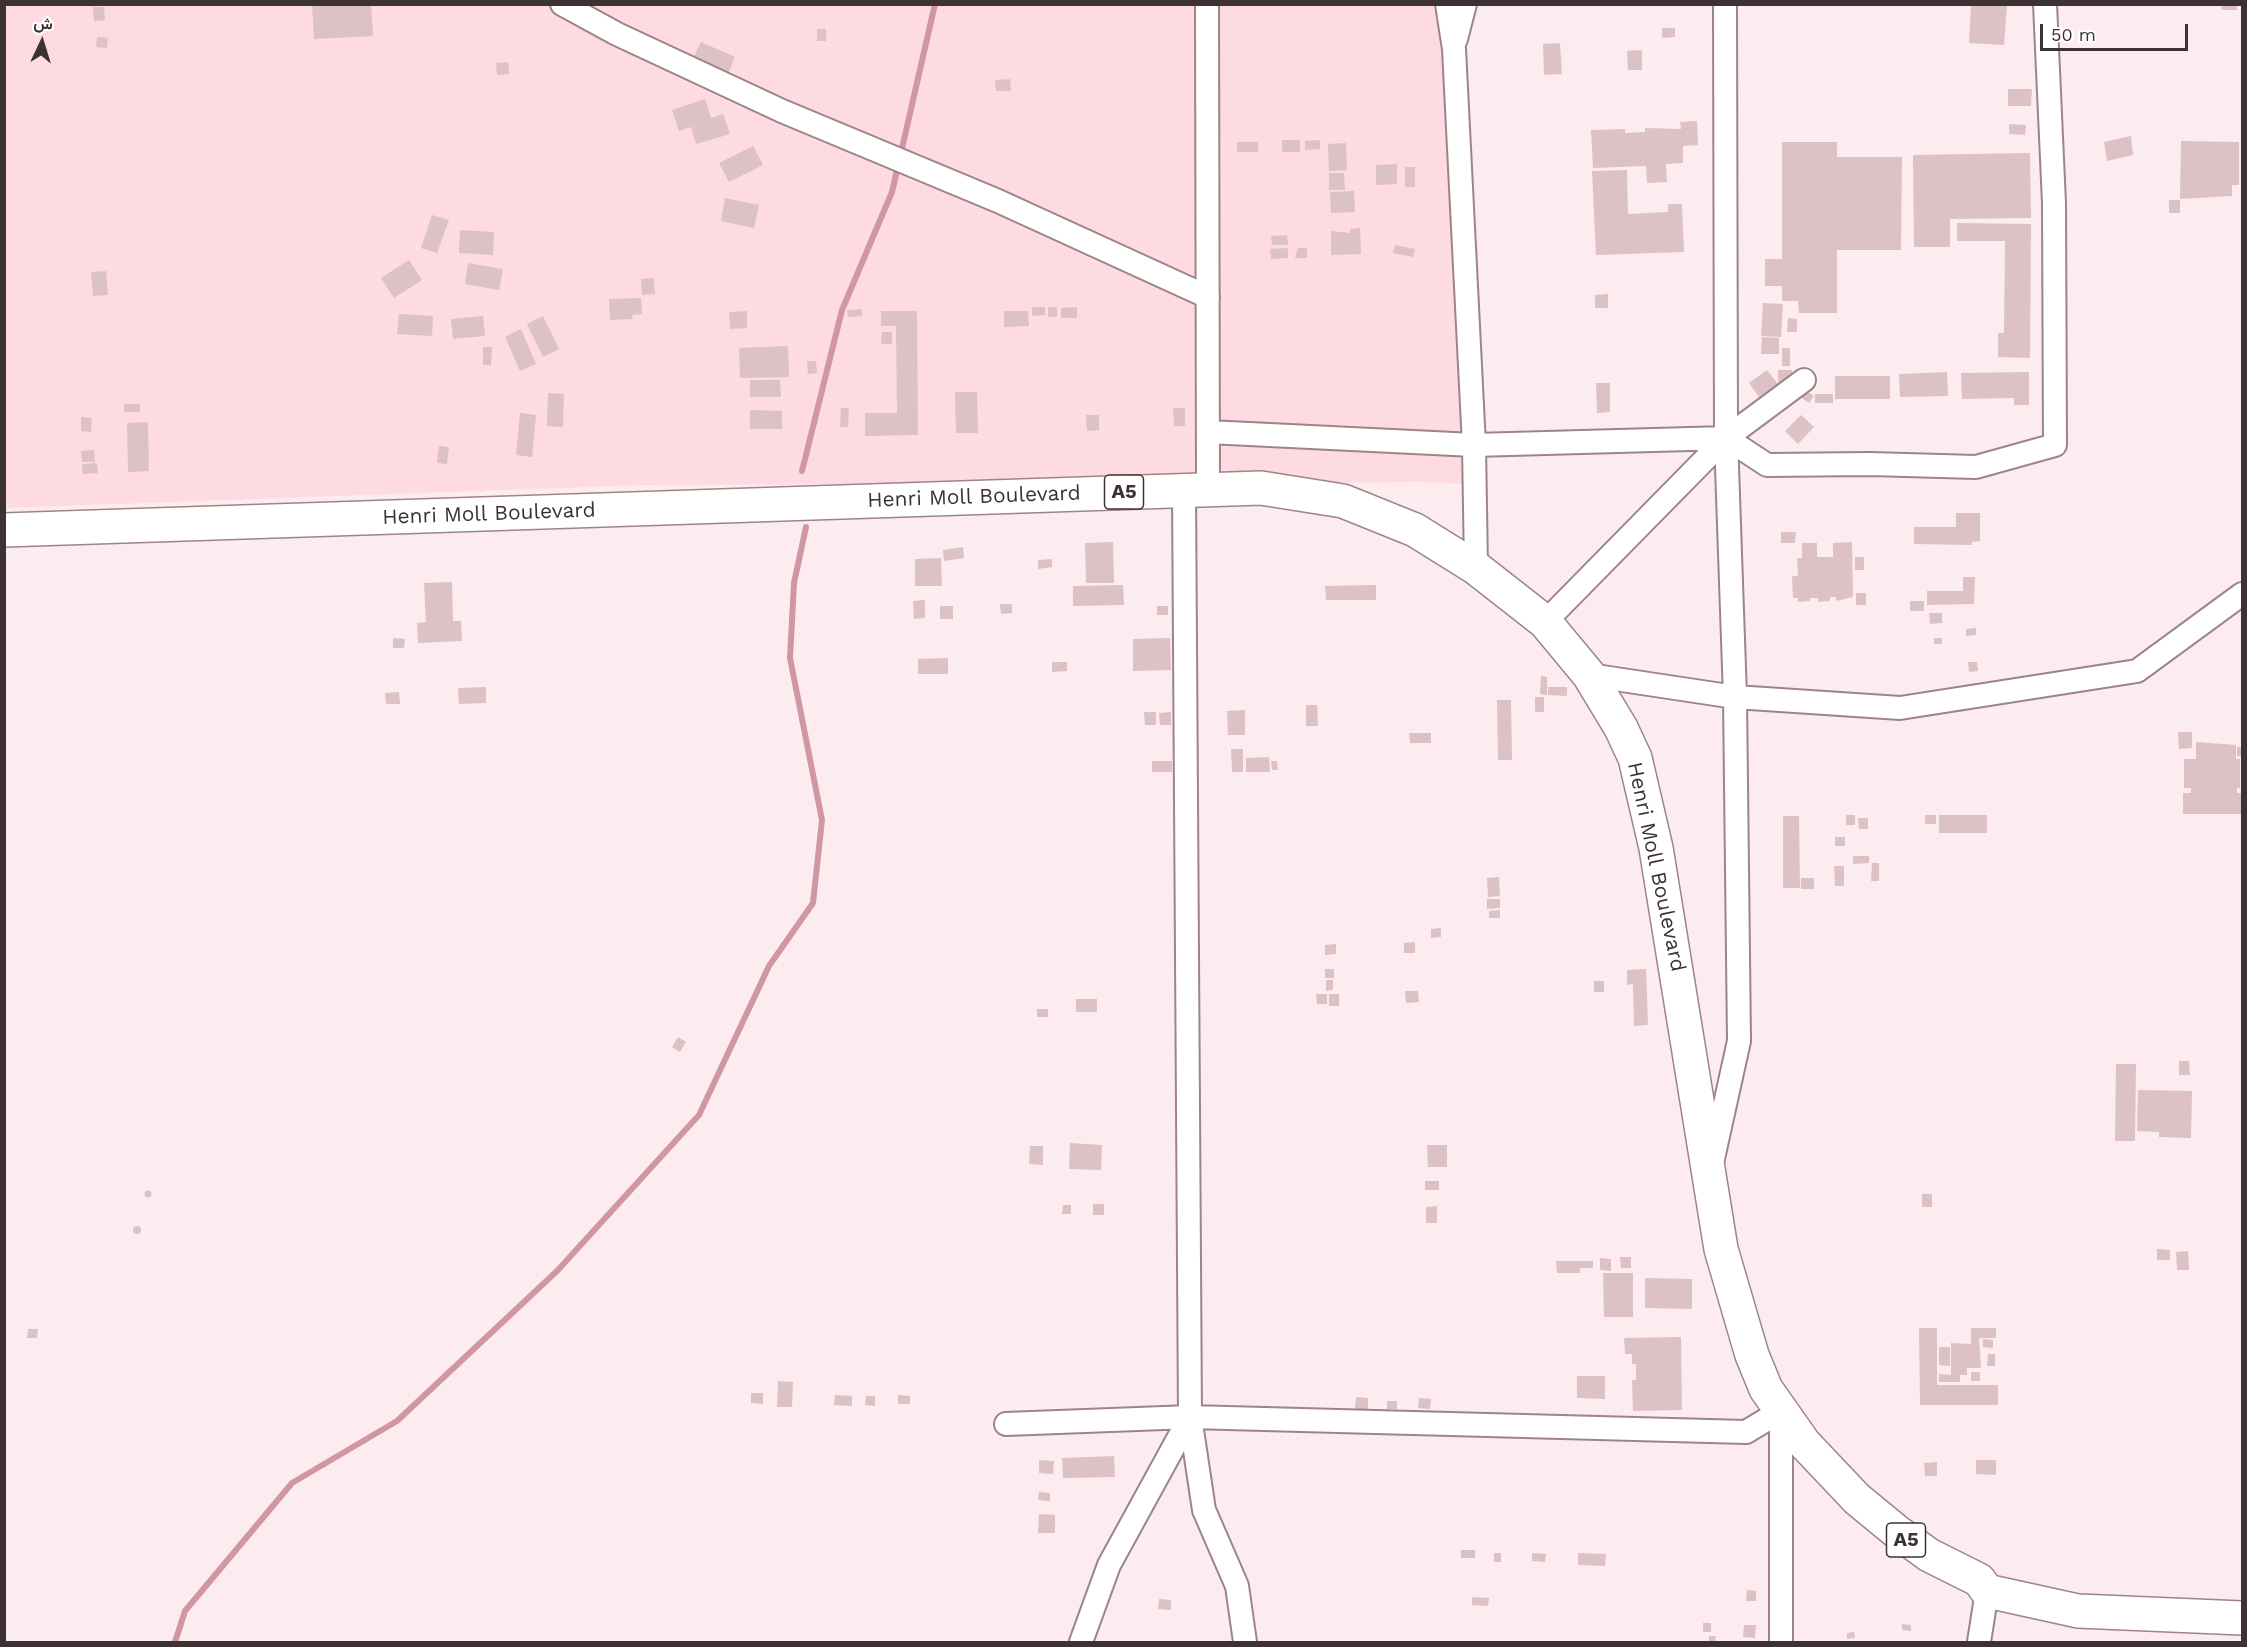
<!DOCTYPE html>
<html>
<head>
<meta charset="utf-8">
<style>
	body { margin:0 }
	#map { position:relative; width:2247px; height:1647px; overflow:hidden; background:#fdecef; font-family:"Work Sans",Vazirmatn,sans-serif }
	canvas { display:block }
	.frame { position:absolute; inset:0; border:6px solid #3c3234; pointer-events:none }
	.north { position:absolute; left:12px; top:12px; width:60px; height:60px; -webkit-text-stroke:4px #fff; paint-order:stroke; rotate:4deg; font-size:16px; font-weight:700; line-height:24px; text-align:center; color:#3c3234 }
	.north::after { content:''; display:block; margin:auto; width:21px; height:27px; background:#3c3234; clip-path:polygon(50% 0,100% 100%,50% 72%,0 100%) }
	.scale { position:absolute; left:2040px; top:24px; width:148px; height:27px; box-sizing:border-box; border:3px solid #3c3234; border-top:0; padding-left:8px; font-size:18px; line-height:21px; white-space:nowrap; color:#3c3234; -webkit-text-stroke:4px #fff; paint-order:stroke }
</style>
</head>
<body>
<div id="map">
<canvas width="2247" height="1647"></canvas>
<div class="frame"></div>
<div class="north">ش</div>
<div class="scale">50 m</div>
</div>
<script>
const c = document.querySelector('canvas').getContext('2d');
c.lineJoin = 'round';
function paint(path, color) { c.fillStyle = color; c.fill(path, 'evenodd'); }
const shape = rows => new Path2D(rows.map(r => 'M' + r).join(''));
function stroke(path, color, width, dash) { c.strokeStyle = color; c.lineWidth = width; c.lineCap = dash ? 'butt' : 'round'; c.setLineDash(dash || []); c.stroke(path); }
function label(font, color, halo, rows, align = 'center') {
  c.font = font + ' "Work Sans",sans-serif'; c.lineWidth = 4.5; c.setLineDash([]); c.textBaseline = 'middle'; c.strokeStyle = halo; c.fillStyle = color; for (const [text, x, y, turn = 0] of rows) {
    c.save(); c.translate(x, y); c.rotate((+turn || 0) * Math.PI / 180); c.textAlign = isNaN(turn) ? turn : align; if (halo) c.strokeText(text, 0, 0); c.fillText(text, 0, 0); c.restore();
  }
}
paint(shape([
	[4,5,1443,5,1463,484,1424,482,642,485,5,508]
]), '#fedae1');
stroke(shape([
	[802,471,842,310,892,192,935,4],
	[175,1642,185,1611,292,1483,397,1421,557,1271,699,1115,769,966,813,903,822,820,790,658,794,583,806,527]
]), '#d196a3', 6);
paint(shape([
	[312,4,371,4,373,36,314,39],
	[1971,4,2007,4,2004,45,1969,43],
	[2221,4,2237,4,2237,10,2222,10],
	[93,7,104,7,105,20,94,21],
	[1662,28,1675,28,1675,37,1662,38],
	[817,29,826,29,826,41,817,41],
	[97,37,108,38,107,48,96,47],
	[701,42,735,57,726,78,691,62],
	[1560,43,1562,74,1544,75,1543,44],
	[1642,50,1642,70,1628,70,1627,51],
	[508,62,509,74,497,75,496,63],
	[1010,79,1011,91,996,91,995,80],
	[2008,89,2032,89,2031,106,2008,106],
	[705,99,711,118,723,114,730,134,696,144,691,127,679,131,672,110],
	[1697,121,1698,145,1683,146,1683,163,1666,164,1667,182,1647,183,1646,166,1593,168,1591,130,1625,129,1625,133,1645,132,1645,128,1681,129,1680,122],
	[2009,124,2026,125,2025,135,2009,134],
	[2131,136,2133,155,2107,161,2104,142],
	[1282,140,1300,140,1300,152,1282,152],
	[1320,140,1320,149,1305,150,1305,141],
	[2181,141,2239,142,2239,185,2232,185,2232,196,2180,199],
	[1237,142,1258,142,1258,152,1237,152],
	[1782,142,1837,142,1837,157,1902,157,1901,250,1837,250,1837,313,1799,313,1798,301,1782,301,1782,286,1765,286,1765,259,1782,259],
	[1346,143,1347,170,1329,171,1328,144],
	[753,146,763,165,729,182,719,163],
	[2030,153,2031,218,1950,219,1950,247,1914,247,1913,155],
	[1397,164,1397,184,1376,185,1376,165],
	[1405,167,1415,167,1415,187,1405,187],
	[1627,170,1628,214,1668,212,1668,204,1682,204,1684,252,1596,255,1592,171],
	[1329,173,1344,173,1345,190,1329,190],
	[1354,191,1355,212,1331,213,1330,192],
	[725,198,759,205,754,228,721,221],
	[2169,200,2180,200,2180,213,2169,213],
	[432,215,449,220,437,253,421,248],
	[1957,223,2031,224,2030,358,1998,357,1998,333,2004,333,2005,241,1957,241],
	[1360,228,1361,254,1331,255,1331,231,1350,233,1350,229],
	[460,230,494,232,493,255,459,253],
	[1287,235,1288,245,1272,245,1271,236],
	[1395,245,1415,249,1413,257,1393,253],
	[1288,248,1288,258,1271,259,1270,249],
	[1298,248,1307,248,1307,258,1295,258],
	[409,260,422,280,394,298,381,278],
	[468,263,503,269,499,290,465,284],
	[106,271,108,295,93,296,91,272],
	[654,278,655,294,642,295,641,279],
	[1608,294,1608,308,1595,308,1595,295],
	[641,298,642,314,632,315,633,319,610,320,609,299],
	[1763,303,1783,304,1781,337,1761,336],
	[1032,307,1045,307,1045,315,1032,316],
	[1048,307,1057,307,1057,317,1048,317],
	[1077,307,1077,318,1061,318,1061,308],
	[862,309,862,316,848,317,847,310],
	[747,311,747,328,730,329,729,312],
	[881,311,917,311,918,435,865,436,865,413,897,413,896,326,881,326],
	[1004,311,1028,311,1029,326,1004,327],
	[399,314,433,316,432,336,397,334],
	[483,316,485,336,453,339,451,319],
	[543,316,559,349,543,357,527,324],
	[1788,318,1797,319,1797,332,1787,332],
	[521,329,536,364,520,371,505,337],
	[882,332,892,332,892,344,881,344],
	[1762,337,1779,338,1779,354,1761,354],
	[788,346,789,377,740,378,739,348],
	[483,347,492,347,491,365,483,365],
	[1782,348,1790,348,1790,366,1782,366],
	[807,361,816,361,817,373,808,374],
	[1767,370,1778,384,1759,397,1749,383],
	[1778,370,1792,370,1792,383,1778,382],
	[1947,372,1948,396,1900,397,1899,374],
	[2029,372,2029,405,2014,405,2014,398,1962,399,1961,373],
	[1835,376,1890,376,1890,399,1835,399],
	[750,380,780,380,781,397,750,397],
	[1596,383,1610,383,1610,412,1597,413],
	[1804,389,1814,396,1809,403,1799,396],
	[955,392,977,392,978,433,956,433],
	[548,393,564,394,563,427,547,426],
	[1815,394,1833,394,1833,403,1815,403],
	[124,404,140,404,140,412,124,412],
	[841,408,849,408,848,427,840,427],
	[1173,408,1185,408,1185,426,1174,426],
	[750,410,782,411,782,429,750,429],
	[520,413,536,415,532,457,516,455],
	[1086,415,1099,415,1099,430,1087,431],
	[1801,415,1814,427,1798,444,1785,431],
	[81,417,92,418,91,432,81,431],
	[148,422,149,471,128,472,127,423],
	[439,446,449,447,447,464,437,463],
	[94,450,95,462,82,462,81,451],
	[97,463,98,473,83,474,82,464],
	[1956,513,1980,513,1980,541,1972,542,1972,545,1914,544,1914,527,1956,527],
	[1781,532,1796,532,1795,543,1781,543],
	[1113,542,1114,583,1086,583,1085,543],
	[1852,542,1853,597,1836,601,1836,597,1830,597,1830,601,1818,602,1818,598,1810,598,1810,601,1798,602,1798,598,1793,598,1792,576,1798,576,1797,558,1802,558,1802,543,1817,543,1817,557,1833,557,1833,543],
	[963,547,964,558,944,561,943,550],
	[1855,557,1864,557,1864,570,1855,570],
	[941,558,942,586,915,586,915,559],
	[1052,559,1052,567,1038,569,1038,560],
	[1963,577,1975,577,1974,604,1927,605,1927,591,1963,591],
	[452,582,453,621,461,621,462,641,418,643,417,623,426,622,424,583],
	[1123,585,1124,605,1073,606,1073,586],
	[1376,585,1376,600,1326,600,1325,586],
	[1856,593,1866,593,1866,605,1856,605],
	[925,600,925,618,914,619,913,601],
	[1910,601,1924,601,1924,611,1910,611],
	[1000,604,1012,604,1012,613,1001,614],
	[940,606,953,606,953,619,940,619],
	[1157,606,1168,606,1168,615,1157,615],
	[1929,613,1942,613,1942,623,1930,624],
	[1976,628,1976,635,1966,636,1966,629],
	[393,638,405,639,404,648,393,648],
	[1170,638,1171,670,1133,671,1133,639],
	[1934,638,1942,638,1942,644,1934,644],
	[948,658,948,674,918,674,918,659],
	[1052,662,1067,662,1067,671,1052,672],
	[1968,662,1977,662,1978,671,1969,672],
	[1541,676,1547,677,1547,695,1540,694],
	[486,687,486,703,459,704,458,688],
	[1548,687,1567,687,1567,696,1548,695],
	[399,692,400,704,386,704,385,693],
	[1535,697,1544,697,1544,712,1535,712],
	[1497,700,1511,700,1512,760,1498,760],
	[1306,705,1317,705,1318,726,1306,726],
	[1245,710,1245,735,1228,735,1227,711],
	[1144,712,1156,712,1156,725,1145,725],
	[1171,712,1171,725,1160,725,1159,713],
	[2178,732,2192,732,2192,748,2179,749],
	[1409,733,1431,733,1431,743,1410,743],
	[2196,742,2236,745,2236,759,2240,759,2240,788,2237,788,2237,793,2241,793,2242,797,2242,814,2183,814,2183,793,2191,793,2191,788,2184,788,2184,759,2196,759],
	[2237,747,2242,747,2242,756,2237,756],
	[1231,749,1243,749,1243,772,1232,772],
	[1269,757,1270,772,1246,772,1246,758],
	[1152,761,1172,761,1172,772,1152,772],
	[1271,761,1277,761,1278,770,1272,770],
	[1846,815,1855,815,1855,825,1846,825],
	[1925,815,1936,815,1936,824,1925,824],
	[1939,815,1987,815,1987,833,1939,833],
	[1783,816,1799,816,1800,888,1783,888],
	[1858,818,1868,818,1868,829,1859,829],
	[1835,837,1845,837,1845,846,1835,846],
	[1853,856,1869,856,1869,863,1853,864],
	[1872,863,1879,863,1879,881,1871,881],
	[1834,866,1844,866,1844,886,1835,886],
	[1499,877,1500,896,1488,897,1487,878],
	[1801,878,1814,878,1814,889,1801,889],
	[1487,899,1500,899,1500,908,1487,909],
	[1500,910,1500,918,1489,918,1489,911],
	[1441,928,1441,937,1431,938,1431,929],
	[1415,942,1415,953,1404,953,1404,943],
	[1336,944,1336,954,1325,955,1325,945],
	[1325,969,1334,969,1334,978,1325,978],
	[1646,969,1648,1025,1634,1026,1633,984,1627,985,1627,970],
	[1326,980,1333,980,1333,990,1326,991],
	[1594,981,1604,981,1604,992,1594,992],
	[1405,991,1418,991,1419,1002,1406,1003],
	[1316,994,1327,994,1327,1004,1317,1004],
	[1329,994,1339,994,1339,1006,1329,1006],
	[1076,999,1097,999,1097,1012,1076,1012],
	[1037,1009,1048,1009,1048,1017,1037,1017],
	[678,1037,686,1042,680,1052,672,1047],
	[2179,1061,2189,1061,2190,1075,2179,1075],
	[2116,1064,2136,1064,2135,1141,2115,1141],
	[2138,1090,2192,1091,2191,1138,2159,1137,2159,1132,2137,1131],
	[1070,1143,1102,1145,1101,1170,1069,1169],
	[1427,1145,1447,1145,1447,1167,1428,1167],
	[1030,1146,1043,1146,1043,1165,1029,1164],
	[1425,1181,1439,1181,1439,1190,1425,1190],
	'144.5 1194a3.5 3.5 0 1 1 7 0a3.5 3.5 0 1 1-7 0Z',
	[1922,1194,1932,1194,1932,1207,1922,1207],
	[1093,1204,1104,1204,1104,1215,1093,1215],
	[1063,1205,1071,1205,1071,1214,1062,1214],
	[1437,1206,1437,1223,1426,1223,1426,1207],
	'133 1230a4 4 0 1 1 8 0a4 4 0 1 1-8 0Z',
	[2157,1249,2170,1250,2170,1260,2157,1260],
	[2188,1251,2189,1270,2177,1270,2176,1252],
	[1620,1257,1631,1257,1631,1268,1621,1268],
	[1600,1258,1611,1259,1611,1271,1600,1270],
	[1556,1261,1593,1261,1593,1268,1580,1268,1580,1273,1557,1273],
	[1603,1273,1633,1273,1633,1317,1604,1317],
	[1645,1278,1692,1279,1692,1309,1645,1308],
	[1919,1328,1937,1328,1937,1385,1998,1385,1998,1405,1920,1405],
	[1971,1328,1996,1328,1996,1338,1979,1338,1981,1368,1967,1368,1967,1375,1960,1375,1960,1382,1939,1382,1939,1374,1951,1375,1951,1343,1971,1344],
	[28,1329,38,1329,37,1338,27,1338],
	[1681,1337,1682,1410,1633,1411,1632,1380,1636,1380,1636,1364,1632,1364,1632,1354,1625,1354,1624,1338],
	[1983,1339,1993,1340,1993,1348,1983,1347],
	[1939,1347,1950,1347,1950,1366,1939,1365],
	[1988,1354,1995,1354,1995,1366,1987,1366],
	[1971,1372,1980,1372,1980,1381,1971,1381],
	[1577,1376,1605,1376,1605,1399,1577,1398],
	[778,1381,793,1382,792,1407,777,1407],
	[751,1393,763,1393,763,1404,751,1403],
	[835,1395,852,1396,852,1406,834,1405],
	[898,1395,910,1396,910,1404,898,1404],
	[866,1396,875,1396,875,1406,865,1405],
	[1356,1397,1368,1398,1368,1409,1355,1409],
	[1419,1398,1431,1399,1430,1409,1418,1408],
	[1387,1401,1397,1401,1397,1409,1387,1409],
	[1114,1456,1115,1477,1063,1478,1062,1458],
	[1039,1460,1054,1461,1053,1474,1039,1473],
	[1976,1460,1996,1460,1996,1475,1976,1474],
	[1937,1462,1937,1476,1925,1476,1924,1463],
	[1039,1492,1050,1493,1050,1501,1038,1500],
	[1039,1514,1055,1515,1055,1533,1038,1533],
	[1461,1550,1475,1550,1475,1558,1461,1558],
	[1494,1553,1501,1553,1501,1562,1494,1562],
	[1532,1553,1546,1554,1545,1562,1532,1561],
	[1578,1553,1606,1554,1605,1566,1578,1565],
	[1747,1590,1756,1591,1756,1601,1746,1601],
	[1472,1597,1489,1598,1488,1606,1472,1605],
	[1159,1599,1171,1600,1171,1610,1158,1609],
	[1703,1623,1711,1623,1711,1632,1703,1632],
	[1902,1624,1911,1625,1911,1631,1902,1630],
	[1744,1625,1756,1625,1755,1638,1743,1637],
	[1854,1632,1855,1638,1847,1639,1847,1633],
	[1709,1636,1716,1636,1715,1642,1709,1642]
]), '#dcc1c6');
const minor = shape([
	[562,4,617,34,782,111,998,201,1208,297],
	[1207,4,1208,489],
	[1447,4,1454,49,1474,445,1476,568],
	[1456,39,1465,4],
	[1208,432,1474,445,1726,438,1804,380],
	[1184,490,1190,1417,1204,1510,1237,1586,1245,1642],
	[1545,622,1726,438,1767,465,1870,464,1976,467,2055,445,2054,203,2045,4],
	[1589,675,1735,697,1900,708,2137,671,2242,594],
	[1712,1163,1739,1041,1735,697,1726,438,1725,4],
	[1006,1424,1190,1417,1746,1432,1781,1411],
	[1081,1642,1109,1565,1190,1417],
	[1781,1642,1781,1411],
	[1979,1642,1987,1591]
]);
const highway = shape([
	[4,530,1261,488,1343,501,1415,530,1476,568,1545,622,1589,675,1621,728,1635,758,1656,848,1721,1249,1752,1355,1766,1389,1804,1443,1857,1499,1896,1531,1929,1555,1979,1580,1987,1591,2078,1611,2242,1618]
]);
stroke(minor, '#9d8489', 26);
stroke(highway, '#9d8489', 36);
stroke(minor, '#fff', 22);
stroke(highway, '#fff', 33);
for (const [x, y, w] of [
	[1124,492,39],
	[1906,1540,39]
]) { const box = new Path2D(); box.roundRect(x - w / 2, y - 17, w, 34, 4.5); c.fillStyle = '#fff'; c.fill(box); stroke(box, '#3c3234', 1.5); }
label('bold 20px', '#3c3234', null, [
	["A5",1124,492],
	["A5",1906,1540]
]);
label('21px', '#3c3234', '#fff', [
	["Henri Moll Boulevard",974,497,-2],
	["Henri Moll Boulevard",489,514,-2],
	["Henri Moll Boulevard",1656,867,78]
]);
</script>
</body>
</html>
